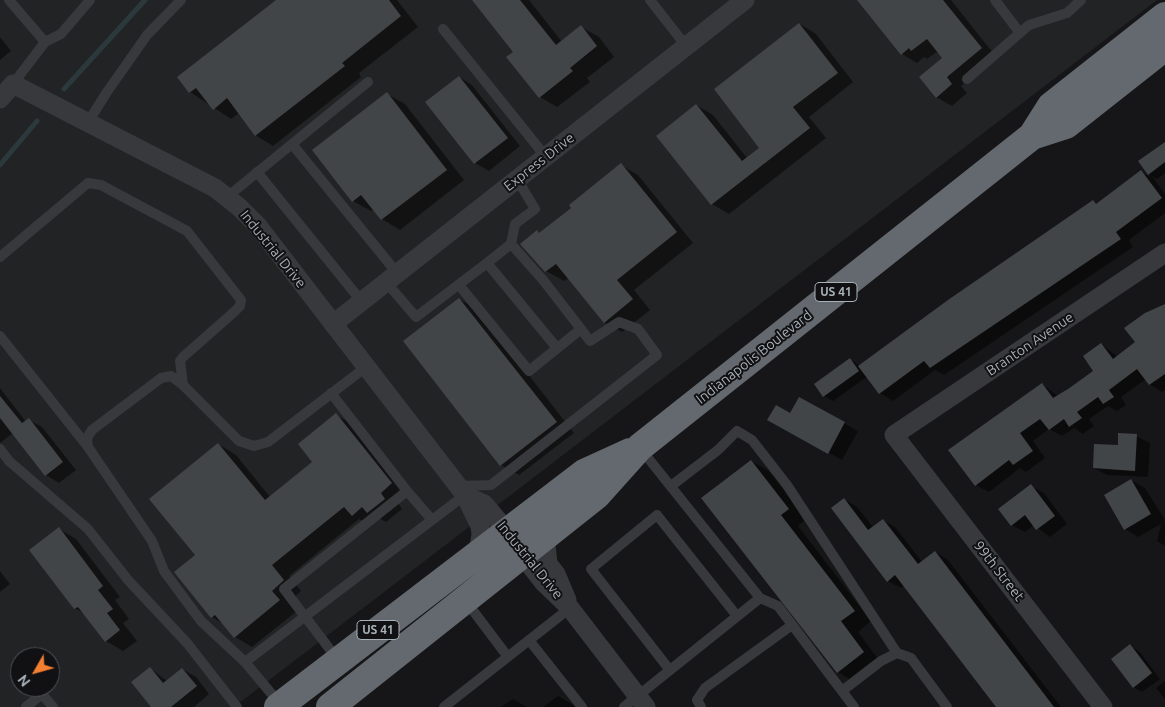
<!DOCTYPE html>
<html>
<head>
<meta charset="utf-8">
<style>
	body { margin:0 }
	#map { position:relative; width:1165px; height:707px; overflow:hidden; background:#161618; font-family:Ubuntu,sans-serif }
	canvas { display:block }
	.north { position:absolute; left:10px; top:647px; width:50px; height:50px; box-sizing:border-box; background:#111113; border:1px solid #4d5155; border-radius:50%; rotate:232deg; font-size:14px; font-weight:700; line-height:20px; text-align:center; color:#a8b1b8 }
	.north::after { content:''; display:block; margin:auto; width:18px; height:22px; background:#f47f31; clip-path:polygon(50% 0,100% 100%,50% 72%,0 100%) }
</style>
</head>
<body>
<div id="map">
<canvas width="1165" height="707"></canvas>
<div class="north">N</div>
</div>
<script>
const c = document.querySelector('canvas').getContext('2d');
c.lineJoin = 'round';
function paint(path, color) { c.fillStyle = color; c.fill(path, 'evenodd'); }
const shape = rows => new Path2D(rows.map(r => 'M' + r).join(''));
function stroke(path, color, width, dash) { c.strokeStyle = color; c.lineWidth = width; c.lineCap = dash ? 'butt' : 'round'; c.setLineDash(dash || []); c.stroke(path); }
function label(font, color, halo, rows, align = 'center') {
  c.font = font + ' Ubuntu,sans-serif'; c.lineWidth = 4; c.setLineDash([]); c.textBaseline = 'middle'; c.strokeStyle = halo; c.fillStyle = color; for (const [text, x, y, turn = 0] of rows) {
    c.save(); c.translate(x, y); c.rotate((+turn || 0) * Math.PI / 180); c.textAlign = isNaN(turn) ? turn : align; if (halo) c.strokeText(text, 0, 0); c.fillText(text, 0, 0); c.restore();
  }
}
paint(shape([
	[0,0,1157,0,234,707,0,707],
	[20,657,50,657,50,687,20,687]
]), '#222325');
paint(shape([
	[278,0,397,0,418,27,359,73,361,77,273,146,255,135,239,113,231,119,190,92],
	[473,0,529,0,562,42,581,27,599,37,614,57,587,78,590,82,557,107,540,97,514,52],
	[859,0,951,0,997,58,961,86,967,93,952,106,936,97,943,58,938,51,927,59,924,57,917,63,902,54],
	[800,24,816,34,853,82,809,117,826,138,729,214,712,204,658,136,696,105,713,115,747,158,761,148],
	[0,37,11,51,0,60],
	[459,77,472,85,520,146,489,171,475,163,427,102],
	[387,94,405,104,464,180,400,230,382,219,374,209,371,211,353,201],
	[1165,143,1165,173,1157,179,1152,176,1165,194,1165,213,1129,240,1133,247,944,375,935,370,893,401,880,393,868,376,833,401,824,396,815,384,850,359,860,366,1093,202,1097,204,1141,172,1151,177,1140,161],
	[621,165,638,175,693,243,634,290,650,310,622,332,604,322,569,278,564,281,546,271,522,244,540,234],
	[459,299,477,309,574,433,519,475,501,465,405,342],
	[1165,305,1165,390,1162,392,1149,384,1146,379,1121,397,1126,405,1117,411,1108,406,1089,419,1094,426,1083,434,1074,428,1062,436,1049,429,1033,441,1045,458,1026,472,1020,468,989,492,976,485,1042,384,1058,396,1095,371,1101,344,1118,357,1137,343],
	[0,388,26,422,29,420,42,427,76,470,59,483,46,475,13,433,0,443],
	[800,399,858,431,842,460,769,420,791,415],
	[336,415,354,425,409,494,398,503,402,509,386,522,379,518,370,525,359,519,289,576,301,591,289,602,297,611,252,647,235,637,225,625,212,617,196,555,218,444,236,455,270,497,314,462],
	[1136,436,1150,443,1148,477,1107,475,1094,468],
	[751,461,769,471,806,519,798,526,871,621,858,632,881,663,856,683,838,672,703,498],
	[1131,480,1145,488,1165,520,1165,546,1157,541,1161,524,1138,537,1125,529],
	[1031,486,1044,493,1067,524,1050,537,1034,525,1025,532,1011,525],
	[844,499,857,507,873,527,883,520,896,528,922,562,935,552,948,560,1061,707,998,707,905,585,901,588,888,581],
	[59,529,76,539,120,597,115,600,129,619,123,623,137,641,123,651,106,641,85,614,75,608],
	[0,571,10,584,0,592],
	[1130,646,1139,651,1160,679,1142,692,1133,687],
	[150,668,167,681,182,669,196,677,209,694,194,707,152,707],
	[1165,681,1165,699,1156,688],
	[558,696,575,706,576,707,543,707],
	[513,699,527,707,501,707]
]), '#0007');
stroke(shape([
	[64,89,145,0],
	[0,165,37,121]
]), '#2c393c', 5);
paint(shape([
	[276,0,389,0,401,16,342,63,345,66,255,136,227,98,213,110,196,88,189,93,177,77],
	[472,0,520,0,556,45,581,25,597,46,570,68,573,71,539,98,506,57,513,52],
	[857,0,943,0,982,48,947,77,952,84,936,98,919,77,942,58,927,39,911,51,909,48,901,55],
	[799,23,838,73,793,107,810,128,711,205,656,136,696,104,742,161,759,148,714,89],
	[459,76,508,138,474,164,425,102],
	[387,92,447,170,381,220,361,195,352,202,312,150],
	[1165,142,1165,162,1148,175,1138,161],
	[621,163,677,232,617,280,633,299,604,323,556,264,545,272,520,244,537,230,539,233,571,208,569,205],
	[1141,170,1162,198,1116,232,1121,239,930,368,924,361,879,394,858,366,948,300,1093,200,1096,204],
	[459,298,557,422,500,466,403,341],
	[1165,304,1165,374,1149,385,1137,369,1109,390,1114,397,1103,404,1098,397,1077,412,1082,418,1069,427,1064,419,1049,430,1040,419,1020,433,1033,451,1013,465,1009,460,975,486,948,450,1042,383,1053,398,1068,389,1093,371,1083,356,1101,343,1113,359,1135,342,1124,328,1145,313],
	[850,358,859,371,823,397,814,384],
	[0,396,22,423,29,418,63,462,45,476,0,418],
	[799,397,845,422,828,454,767,420,776,405,790,413],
	[336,413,392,483,381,493,385,499,367,513,362,507,352,516,344,507,272,565,284,580,272,591,280,600,234,638,215,615,211,618,174,572,195,555,149,499,218,443,265,500,312,462,298,444],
	[1118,433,1137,434,1135,471,1093,468,1094,444,1118,445],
	[751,460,789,509,781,515,855,611,841,621,864,652,837,673,701,498],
	[1131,479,1151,514,1124,530,1104,495],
	[1031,484,1055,516,1036,530,1025,515,1011,526,998,509],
	[844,498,868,530,883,519,918,564,935,551,1054,707,996,707,895,575,887,582,831,508],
	[59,527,103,586,98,590,113,609,107,613,120,630,105,642,78,607,74,609,29,550],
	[1130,644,1152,673,1133,688,1111,659],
	[150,667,163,683,182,668,197,686,171,707,151,707,131,682]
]), '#424548');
stroke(shape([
	[9,0,45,42],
	[650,0,686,46],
	[995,0,1020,33],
	[443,29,546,157],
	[967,79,1029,25,1067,13,1081,0],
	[13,84,45,42,61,34,90,0],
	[88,122,107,92,147,35,181,0],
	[292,144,397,273],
	[257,172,362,302],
	[227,197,368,82],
	[511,244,543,280,581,329],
	[0,257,88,183,101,185,187,231,241,300,240,306,234,312,183,357,180,361,183,385],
	[487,263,557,348],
	[386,282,416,317,487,263,511,244,515,224,535,209,517,179],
	[0,336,88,447],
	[331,393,407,491],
	[0,449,9,461,88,529,128,580,187,643,237,707],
	[459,486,491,485,657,355,638,329,619,322,590,341,581,329,529,371,459,285],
	[671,486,718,450,737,431,752,440,787,485,897,653],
	[760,598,778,606,854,707],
	[465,600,508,657],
	[529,640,582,707],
	[338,660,284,589,407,491,432,520],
	[245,662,465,495],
	[669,669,591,569,657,515,737,616],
	[842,691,881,661,897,653,911,658,947,707],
	[280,704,245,662,201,621,164,571,152,541,88,447,87,438,92,430,161,378,171,376,183,385,239,441,254,446,268,442,366,367],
	[26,707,42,694,53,707],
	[444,707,570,608],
	[624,707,760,598,640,448],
	[701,707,697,700,705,688,792,625]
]), '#37393d', 10);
stroke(shape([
	[0,99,13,84,215,188,239,207,258,226,465,495,480,526,481,535,478,553],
	[333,324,745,0],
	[465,495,484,504,506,530,522,555,544,583,570,608,646,707],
	[545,536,548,564,556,574,567,600],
	[1103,707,894,435,1165,253]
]), '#37393d', 19);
stroke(shape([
	[1032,136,1051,106,1165,16],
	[278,707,584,473,630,452],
	[330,707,597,495,640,447,1032,136,1066,125,1165,47]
]), '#63696e', 28);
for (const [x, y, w] of [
	[836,292,42],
	[378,630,42]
]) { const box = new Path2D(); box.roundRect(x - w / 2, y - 9.5, w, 19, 4); c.fillStyle = '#111113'; c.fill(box); stroke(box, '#a8b1b8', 1); }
label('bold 12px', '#a8b1b8', null, [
	["US 41",836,292],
	["US 41",378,630]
]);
label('14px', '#a8b1b8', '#111113', [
	["Express Drive",539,162,-38],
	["Industrial Drive",273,249,51],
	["Branton Avenue",1030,344,-34],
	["Indianapolis Boulevard",754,357,-38],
	["Industrial Drive",530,560,51],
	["99th Street",999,571,52]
]);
</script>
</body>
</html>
